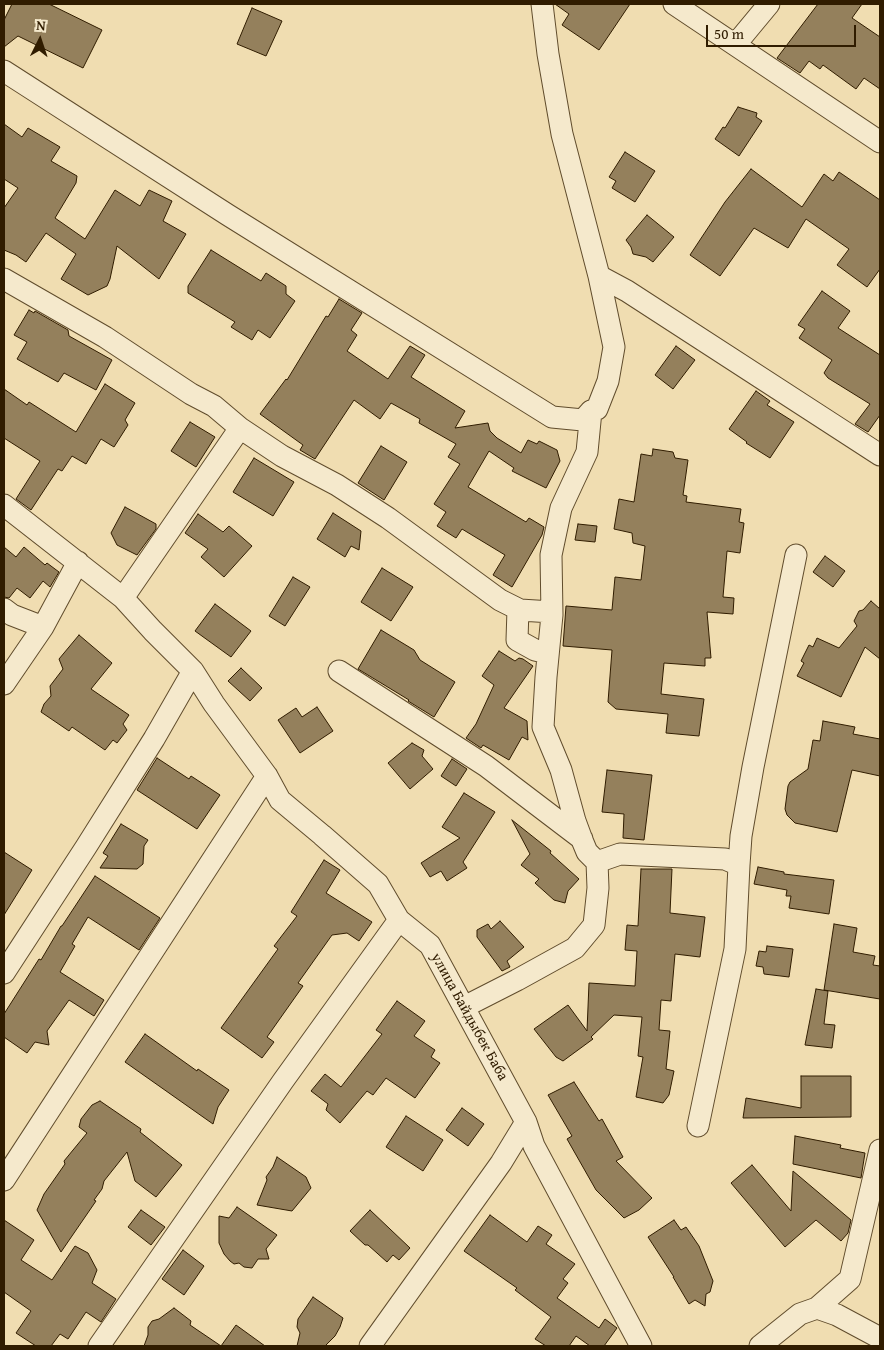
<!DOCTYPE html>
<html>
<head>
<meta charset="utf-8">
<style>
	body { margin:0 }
	#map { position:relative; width:884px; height:1350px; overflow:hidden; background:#f0ddb1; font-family:"Gentium Book Plus",serif }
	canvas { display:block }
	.frame { position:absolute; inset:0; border:5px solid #301c00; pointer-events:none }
	.north { position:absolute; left:15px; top:15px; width:50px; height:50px; -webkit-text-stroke:4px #f5e9cc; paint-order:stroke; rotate:4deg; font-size:14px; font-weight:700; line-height:20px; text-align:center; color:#301c00 }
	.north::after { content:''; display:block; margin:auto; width:18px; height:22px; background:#301c00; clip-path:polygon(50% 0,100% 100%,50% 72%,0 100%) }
	.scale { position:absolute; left:706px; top:25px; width:150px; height:22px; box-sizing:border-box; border:2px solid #301c00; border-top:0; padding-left:6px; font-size:15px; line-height:18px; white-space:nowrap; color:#301c00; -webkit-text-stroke:4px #f5e9cc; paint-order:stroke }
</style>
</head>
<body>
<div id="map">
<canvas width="884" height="1350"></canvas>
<div class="frame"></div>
<div class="north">N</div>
<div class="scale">50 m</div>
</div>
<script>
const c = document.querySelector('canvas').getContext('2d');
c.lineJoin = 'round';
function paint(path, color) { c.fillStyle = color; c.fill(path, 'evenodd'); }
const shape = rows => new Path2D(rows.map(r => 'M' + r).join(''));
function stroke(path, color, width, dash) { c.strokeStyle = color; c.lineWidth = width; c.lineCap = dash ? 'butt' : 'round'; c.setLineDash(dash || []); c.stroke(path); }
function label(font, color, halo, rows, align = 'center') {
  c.font = font + ' "Gentium Book Plus",serif'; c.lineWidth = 4; c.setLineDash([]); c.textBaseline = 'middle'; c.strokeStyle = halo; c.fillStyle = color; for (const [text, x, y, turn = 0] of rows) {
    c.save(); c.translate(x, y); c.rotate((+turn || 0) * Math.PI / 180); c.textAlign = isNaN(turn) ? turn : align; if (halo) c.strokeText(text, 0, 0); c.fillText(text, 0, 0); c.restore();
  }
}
const building = shape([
	[12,4,49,4,102,30,83,68,18,36,4,47,4,20,12,4],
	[555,4,630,4,599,50,562,25,569,14,555,4],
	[818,4,862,4,852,18,880,37,880,89,864,78,856,89,823,65,820,69,809,61,800,73,777,58,818,4],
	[252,8,282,21,266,56,237,44,252,8],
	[738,107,757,113,756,117,762,121,739,156,715,139,723,127,725,128,738,107],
	[4,124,22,137,28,128,60,147,51,161,77,176,76,183,55,218,85,239,115,190,140,206,149,190,172,201,163,221,186,234,159,279,117,246,110,279,107,286,88,295,61,279,76,254,46,233,26,262,16,255,4,250,4,208,18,188,4,179,4,124],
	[625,152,655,171,635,202,612,188,616,181,609,177,625,152],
	[751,169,802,207,824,174,833,181,839,172,880,200,880,269,867,287,837,265,849,249,806,219,788,248,754,228,720,276,690,255,725,202,751,169],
	[647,215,674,237,653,262,646,257,633,254,631,247,626,240,647,215],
	[211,250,261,281,266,273,286,286,286,294,295,301,270,338,258,330,252,340,231,327,235,322,188,293,188,286,211,250],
	[822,291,850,311,838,328,880,355,880,415,868,432,855,424,870,404,828,378,824,373,832,360,799,338,805,329,798,325,822,291],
	[339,299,362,313,351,330,357,335,347,351,388,379,410,346,425,355,411,377,465,411,455,428,488,423,490,431,497,438,521,453,528,440,537,444,539,441,557,450,560,461,546,488,512,471,514,468,489,451,468,487,526,522,529,518,544,527,542,535,512,587,493,575,505,555,462,529,456,538,437,526,446,512,434,504,460,464,448,457,456,444,419,423,420,419,391,403,380,419,354,400,315,459,300,450,303,445,260,414,286,379,287,380,326,316,328,317,339,299],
	[29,310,34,313,35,311,68,330,69,336,112,360,96,390,64,373,58,382,17,359,27,342,14,335,29,310],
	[676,346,695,360,673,389,655,375,676,346],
	[105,384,135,403,125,420,128,425,114,447,101,439,86,464,72,456,62,471,58,469,31,510,16,499,40,461,4,438,4,389,27,405,29,402,76,432,105,384],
	[756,391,770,401,767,405,794,422,770,458,746,443,747,442,729,429,756,391],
	[190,422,215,437,196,467,171,451,190,422],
	[381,446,407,462,384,500,358,483,381,446],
	[653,449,673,452,675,458,688,460,683,495,687,496,686,502,741,509,739,522,744,523,740,553,727,551,723,597,734,598,733,614,707,612,711,658,705,658,705,666,664,663,661,694,704,699,699,736,666,733,668,714,616,709,608,702,612,650,563,646,566,606,612,610,615,577,641,580,645,546,633,543,632,533,614,529,619,499,634,502,641,454,652,456,653,449],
	[254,458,294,482,273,516,233,492,254,458],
	[125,507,156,524,156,529,137,555,117,545,111,533,125,507],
	[333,513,361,531,359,550,351,546,345,557,317,539,333,513],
	[198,514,223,532,229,526,252,546,224,577,201,557,208,549,185,533,198,514],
	[578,524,597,526,595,542,575,540,578,524],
	[4,547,16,557,24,547,45,565,47,563,59,572,50,587,43,581,30,598,17,588,9,598,4,597,4,547],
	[825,556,845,571,833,587,813,572,825,556],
	[382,568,413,587,391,621,361,602,382,568],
	[293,577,310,587,285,626,269,616,293,577],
	[871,601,880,609,880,659,865,647,841,697,797,676,804,663,801,661,809,645,813,647,817,638,839,648,857,626,854,621,859,611,863,610,871,601],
	[215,604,251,631,231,657,195,631,215,604],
	[381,630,414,650,420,660,455,682,434,717,408,701,409,700,358,669,381,630],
	[79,635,112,663,91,689,129,715,123,724,127,730,117,743,113,740,105,750,72,727,69,731,41,712,44,704,51,696,50,686,63,669,59,659,79,635],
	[499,651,515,661,519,658,523,659,533,666,504,708,527,721,528,740,522,737,509,760,483,745,481,748,466,738,476,724,494,685,482,676,499,651],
	[241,668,262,688,250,701,228,681,241,668],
	[317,707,333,731,300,753,278,720,296,708,302,717,317,707],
	[823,721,855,727,853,734,880,739,880,776,852,770,837,832,795,823,787,815,785,809,788,786,790,782,808,769,813,740,820,741,823,721],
	[412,743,424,750,422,756,433,769,410,789,388,763,412,743],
	[157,758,189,779,191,776,220,795,197,829,137,790,157,758],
	[452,759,467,769,456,786,441,776,452,759],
	[607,770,652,775,644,840,623,838,624,814,602,812,607,770],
	[464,793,495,812,463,862,467,868,447,881,441,871,430,877,421,863,460,838,442,827,464,793],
	[512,820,551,851,550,853,579,879,568,891,565,903,554,900,535,883,539,879,521,865,530,854,512,820],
	[121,824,148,840,144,846,143,864,137,869,100,868,108,856,103,853,121,824],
	[4,852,32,870,4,915,4,852],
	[324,860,340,870,326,893,372,922,359,941,347,933,332,935,298,983,303,986,267,1037,274,1042,262,1058,221,1028,278,949,274,946,297,916,291,912,324,860],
	[758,867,784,872,784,874,834,880,829,914,789,908,791,896,786,896,787,890,754,884,758,867],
	[641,869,672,869,670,913,705,917,700,957,675,954,671,1001,661,1000,659,1030,670,1031,666,1069,674,1071,669,1095,663,1103,636,1097,643,1057,638,1056,642,1017,614,1015,591,1037,593,1039,563,1061,556,1057,534,1029,568,1005,587,1031,589,983,635,986,637,951,625,950,627,925,638,926,641,869],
	[95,876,160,918,139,950,88,917,72,944,75,946,60,972,104,1000,94,1016,69,1000,47,1031,49,1045,35,1042,27,1053,4,1037,4,1014,39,959,41,960,61,926,62,926,95,876],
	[500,921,524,947,507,961,510,967,502,971,477,937,477,930,488,924,491,929,500,921],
	[834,924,857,928,853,952,875,956,873,965,880,966,880,999,824,990,834,924],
	[767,946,793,949,789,977,764,974,763,967,756,966,759,951,766,952,767,946],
	[816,989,828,991,824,1024,835,1025,832,1048,805,1045,816,989],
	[397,1001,425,1021,414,1036,435,1050,431,1057,440,1063,415,1098,386,1078,373,1095,367,1091,340,1123,326,1110,328,1104,311,1091,325,1074,341,1087,382,1034,376,1030,397,1001],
	[145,1034,197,1071,198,1069,229,1090,218,1107,213,1124,125,1062,145,1034],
	[801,1076,851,1076,851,1117,743,1118,746,1098,801,1108,801,1076],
	[574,1082,599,1121,602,1119,623,1157,616,1161,652,1198,639,1210,624,1218,596,1190,567,1139,572,1136,548,1095,574,1082],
	[100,1101,141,1129,140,1132,182,1165,156,1197,135,1181,127,1152,104,1181,102,1189,94,1200,96,1201,61,1252,37,1210,44,1194,65,1164,64,1161,87,1133,79,1127,81,1119,92,1105,100,1101],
	[462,1108,484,1124,468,1146,446,1130,462,1108],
	[406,1116,443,1140,423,1171,386,1147,406,1116],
	[795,1136,841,1145,840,1148,865,1153,861,1178,793,1164,795,1136],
	[277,1157,306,1177,311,1188,292,1211,257,1205,267,1180,266,1177,273,1167,277,1157],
	[752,1165,791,1211,793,1171,851,1220,848,1233,841,1241,816,1220,785,1247,731,1183,752,1165],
	[237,1207,277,1235,266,1249,269,1259,258,1259,252,1268,244,1267,239,1263,234,1264,230,1261,224,1254,219,1243,219,1216,229,1218,237,1207],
	[141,1210,165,1227,151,1245,128,1227,141,1210],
	[370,1210,410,1248,399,1260,393,1255,387,1262,368,1245,365,1245,350,1231,370,1210],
	[490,1215,527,1242,538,1226,552,1235,546,1244,575,1264,563,1279,568,1283,557,1298,599,1328,605,1319,617,1328,604,1346,590,1346,576,1336,569,1346,546,1346,535,1339,551,1317,515,1290,517,1288,464,1251,490,1215],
	[4,1220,34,1240,21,1260,52,1280,75,1246,88,1253,97,1270,92,1283,116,1299,101,1322,86,1312,68,1339,60,1334,51,1346,36,1346,16,1333,31,1311,4,1292,4,1220],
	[674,1220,681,1230,686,1227,699,1246,713,1281,710,1292,706,1294,705,1306,695,1300,689,1304,673,1277,674,1277,648,1237,674,1220],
	[183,1250,204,1266,184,1295,162,1279,183,1250],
	[313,1297,343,1318,340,1327,335,1336,325,1346,297,1346,300,1333,297,1327,298,1319,313,1297],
	[174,1308,191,1321,190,1325,221,1346,236,1325,265,1346,144,1346,148,1335,148,1327,152,1321,159,1319,174,1308]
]);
paint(building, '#94805c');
stroke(building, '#301c00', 1);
const minor = shape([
	[542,4,548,54,562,134,599,276],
	[674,4,880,142],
	[735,45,769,4],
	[4,71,228,215,552,417,583,420,591,411,597,409,608,381,614,347,599,276,627,291,880,455],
	[4,279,105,337,191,394,214,406,240,428,282,456,337,485,388,518,500,600,520,610,552,612],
	[591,411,587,452,561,508,551,555,552,615,546,677,543,727,561,770,575,821,582,840,587,852,597,862],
	[4,505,123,598,153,631,193,671,214,704,267,776,280,800,322,835,378,884,399,920,430,945,526,1122,534,1146,641,1346],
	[123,598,240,428],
	[4,609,12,615,43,627],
	[518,609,517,640,535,650,548,653],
	[339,671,486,766,582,839],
	[4,684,43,627,78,562],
	[739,865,741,836,753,767,796,555],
	[4,973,86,847,154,739,193,671],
	[464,1007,517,980,575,948,594,925,598,888,597,862,620,854,725,859,739,865,735,949,698,1126],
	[4,1180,267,776],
	[817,1308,850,1279,880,1150],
	[99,1346,283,1081,399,920],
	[370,1346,501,1163,526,1122],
	[760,1346,800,1314,817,1308,837,1315,880,1338]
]);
stroke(minor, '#604c2c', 23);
stroke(minor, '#f5e9cc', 21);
label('15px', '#301c00', '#f5e9cc', [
	["улица Байдыбек Баба",469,1017,61]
]);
</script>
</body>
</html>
